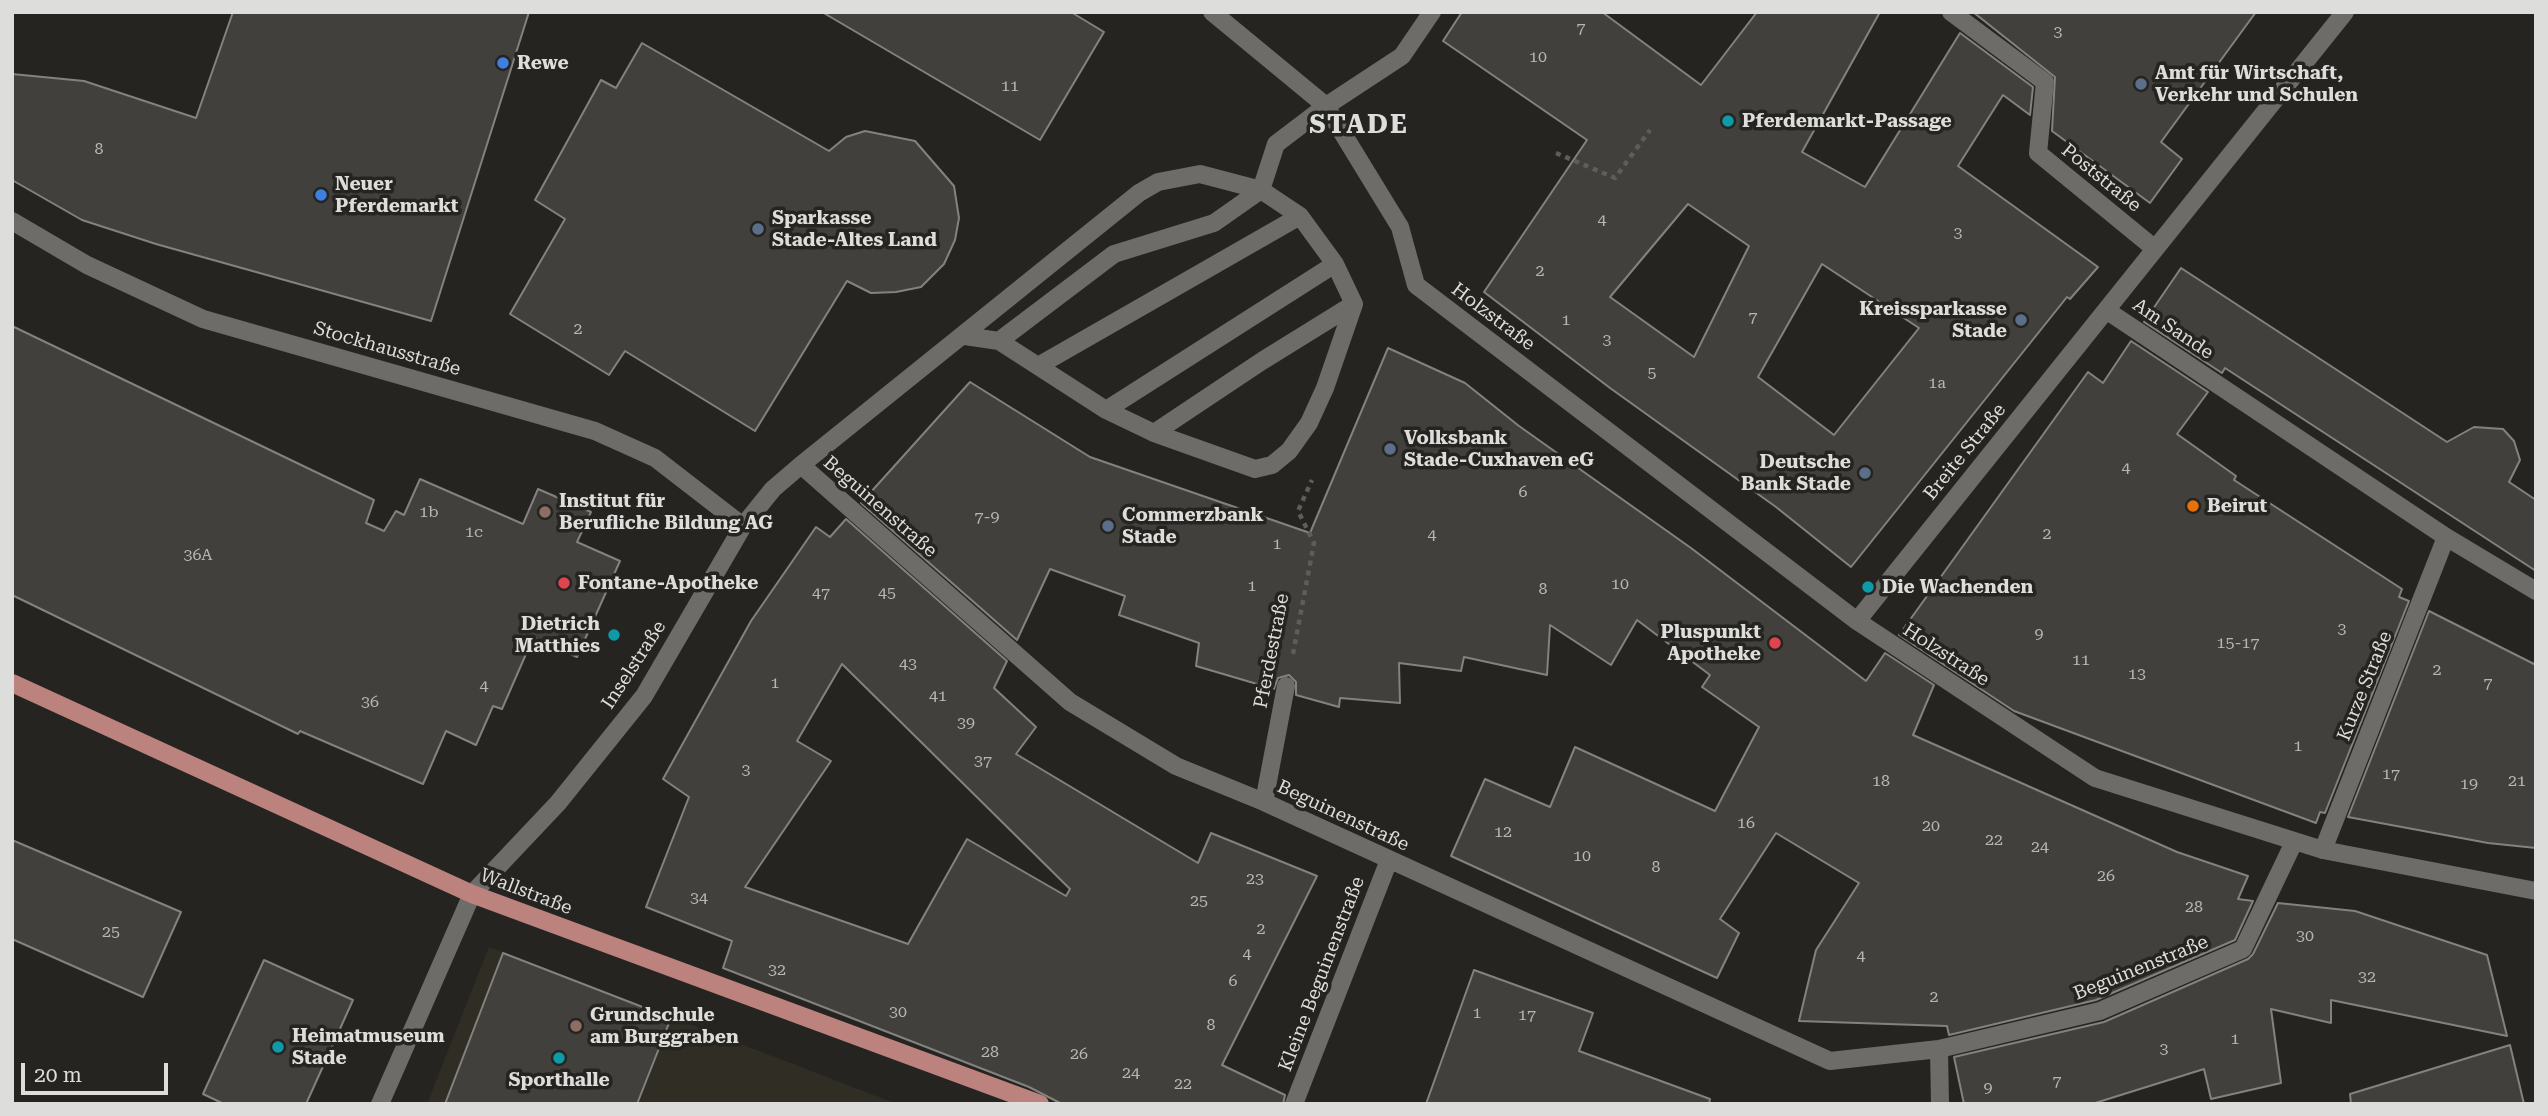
<!DOCTYPE html>
<html>
<head>
<meta charset="utf-8">
<style>
	body { margin:0 }
	#map { position:relative; width:2548px; height:1116px; overflow:hidden; background:#252421; font-family:"Roboto Serif",serif }
	canvas { display:block }
	.frame { position:absolute; inset:0; border:14px solid #dddddb; pointer-events:none }
	.scale { position:absolute; left:21px; top:1063px; width:147px; height:32px; box-sizing:border-box; border:4px solid #dddddb; border-top:0; padding-left:9px; font-size:21px; line-height:24px; white-space:nowrap; color:#dddddb; -webkit-text-stroke:5px #252421; paint-order:stroke }
</style>
</head>
<body>
<div id="map">
<canvas width="2548" height="1116"></canvas>
<div class="frame"></div>
<div class="scale">20 m</div>
</div>
<script>
const c = document.querySelector('canvas').getContext('2d');
c.lineJoin = 'round';
function paint(path, color) { c.fillStyle = color; c.fill(path, 'evenodd'); }
const shape = rows => new Path2D(rows.map(r => 'M' + r).join(''));
function stroke(path, color, width, dash) { c.strokeStyle = color; c.lineWidth = width; c.lineCap = dash ? 'butt' : 'round'; c.setLineDash(dash || []); c.stroke(path); }
function label(font, color, halo, rows, align = 'center') {
  c.font = font + ' "Roboto Serif",serif'; c.lineWidth = 7; c.setLineDash([]); c.textBaseline = 'middle'; c.strokeStyle = halo; c.fillStyle = color; for (const [text, x, y, turn = 0] of rows) {
    c.save(); c.translate(x, y); c.rotate((+turn || 0) * Math.PI / 180); c.textAlign = isNaN(turn) ? turn : align; if (halo) c.strokeText(text, 0, 0); c.fillText(text, 0, 0); c.restore();
  }
}
paint(shape([
	[489,947,897,1104,427,1104]
]), '#302d25');
const building = shape([
	[233,12,529,12,431,321,156,244,82,220,12,180,12,74,84,81,196,118,233,12],
	[822,12,1071,12,1104,32,1040,140,822,12],
	[1462,12,1602,12,1701,85,1757,12,1880,12,1802,152,1865,187,1960,33,2033,87,2030,115,2003,95,1958,166,2098,267,2070,299,2067,297,1851,567,1776,507,1610,388,1484,292,1587,140,1443,41,1462,12],
	[1688,204,1749,246,1694,357,1610,297,1688,204],
	[1822,264,1919,328,1834,435,1758,377,1822,264],
	[1973,12,2256,12,2161,142,2182,159,2150,203,2052,131,2055,77,1973,12],
	[642,43,829,151,846,137,865,131,915,141,954,186,959,218,955,240,944,264,921,287,896,292,871,293,847,281,755,431,625,351,609,375,510,314,565,219,535,200,601,80,616,88,642,43],
	[2181,268,2447,442,2474,427,2503,429,2514,441,2520,460,2509,482,2536,500,2536,571,2225,368,2222,373,2144,322,2181,268],
	[12,326,374,500,366,523,384,531,396,511,404,515,420,479,523,524,538,489,591,512,577,542,620,561,577,657,533,638,502,709,493,706,476,745,446,731,423,784,300,731,298,734,12,595,12,326],
	[2131,341,2208,392,2177,434,2236,476,2234,480,2402,589,2399,597,2409,601,2325,813,2320,812,2316,823,2014,711,1899,635,2088,372,2103,383,2131,341],
	[1388,348,1465,383,1519,426,1691,548,1866,681,1885,653,1934,685,1913,735,2177,852,2248,876,2238,899,2253,901,2235,940,2096,1000,1949,1035,1947,1026,1799,1021,1816,950,1859,883,1776,833,1720,919,1739,933,1717,978,1451,856,1485,779,1550,807,1575,747,1715,811,1759,727,1702,687,1710,675,1637,620,1611,665,1550,625,1547,675,1464,657,1461,671,1399,663,1400,703,1340,698,1339,707,1296,695,1296,682,1289,675,1278,678,1274,689,1196,666,1199,643,1119,615,1125,596,1050,569,1017,640,861,503,970,382,1090,457,1310,533,1388,348],
	[846,519,1007,661,994,688,1036,727,1016,754,1198,863,1211,833,1317,876,1222,1065,1285,1095,1283,1104,1062,1104,1029,1087,723,968,732,941,646,907,689,797,663,779,751,621,816,527,830,537,846,519],
	[842,664,1070,889,1066,896,967,839,908,944,745,887,831,761,797,741,842,664],
	[2429,611,2536,665,2536,848,2488,843,2348,817,2429,611],
	[12,840,181,912,143,997,12,939,12,840],
	[2278,903,2355,911,2487,955,2507,1036,2331,1000,2331,1023,2271,1009,2281,1083,2211,1099,2204,1069,2092,1104,1964,1104,1954,1057,2104,1022,2248,959,2253,954,2278,903],
	[503,953,671,1018,637,1104,445,1104,503,953],
	[264,960,353,1000,306,1104,224,1104,203,1094,264,960],
	[1474,970,1593,1013,1579,1051,1710,1099,1709,1104,1426,1104,1474,970],
	[2510,1045,2524,1104,2351,1104,2350,1094,2510,1045]
]);
paint(building, '#41403d');
stroke(building, '#83827e', 2);
stroke(shape([
	[1556,153,1615,178,1650,130],
	[1293,654,1314,543,1298,511,1312,480]
]), '#5e5d5b', 4.5, [5, 5]);
stroke(shape([
	[1212,12,1326,106,1400,227,1416,285,1857,621,2095,778,2323,850,2536,891],
	[1951,12,2045,82,2038,153,2154,248],
	[12,221,87,265,203,319,595,431,655,458,743,526],
	[2106,310,2446,537,2536,591],
	[999,341,1114,254,1214,223,1261,190,1276,144,1326,106,1402,56,1432,12],
	[1038,366,1300,216],
	[1106,410,1335,264],
	[1154,433,1262,361,1354,304],
	[801,465,1070,702,1176,766,1264,802,1830,1061,1939,1049,1940,1104],
	[1857,621,2345,12],
	[1264,802,1286,686],
	[2323,850,2446,537],
	[1939,1049,2100,1011,2243,949,2294,842],
	[380,1104,472,894,558,803,644,696,743,526,773,489,801,465,1139,193,1158,182,1200,174,1261,190,1300,216,1335,264,1354,304,1325,388,1309,423,1289,451,1272,465,1255,469,1154,433,1106,410,999,341,965,336],
	[1294,1104,1389,860]
]), '#6d6c68', 18);
stroke(shape([
	[12,683,472,894,1040,1104]
]), '#bc827e', 18);
for (const [x, y, r, color] of [
	[503,63,7,"#3f7fe0"],
	[2141,84,7,"#5c6f8a"],
	[1728,121,7,"#0f9aa8"],
	[321,195,7,"#3f7fe0"],
	[758,229,7,"#5c6f8a"],
	[2021,320,7,"#5c6f8a"],
	[1390,449,7,"#5c6f8a"],
	[1865,473,7,"#5c6f8a"],
	[2193,506,7,"#e8710a"],
	[545,512,7,"#8d6e63"],
	[1108,526,7,"#5c6f8a"],
	[564,583,7,"#e0444e"],
	[1868,587,7,"#0f9aa8"],
	[614,635,7,"#0f9aa8"],
	[1775,643,7,"#e0444e"],
	[576,1026,7,"#8d6e63"],
	[278,1047,7,"#0f9aa8"],
	[559,1058,7,"#0f9aa8"]
]) { const dot = new Path2D(); dot.arc(x, y, r, 0, 2 * Math.PI); c.fillStyle = color; c.fill(dot); stroke(dot, '#252421', 2.5); }
label('16px', '#b6b6b4', null, [
	["7",1581,28],
	["3",2058,32],
	["10",1538,57],
	["11",1010,86],
	["8",99,149],
	["4",1602,220],
	["3",1958,233],
	["2",1540,271],
	["7",1753,317],
	["1",1566,320],
	["2",578,329],
	["3",1607,340],
	["5",1652,373],
	["1a",1937,383],
	["4",2126,468],
	["6",1523,492],
	["1b",429,512],
	["7-9",987,517],
	["1c",474,532],
	["2",2047,534],
	["4",1432,535],
	["1",1277,544],
	["36A",198,555],
	["10",1620,584],
	["1",1252,586],
	["8",1543,589],
	["47",821,593],
	["45",887,593],
	["3",2342,629],
	["9",2039,634],
	["15-17",2238,643],
	["11",2081,660],
	["43",908,664],
	["2",2437,670],
	["13",2137,674],
	["1",775,683],
	["7",2488,683],
	["4",484,686],
	["41",938,696],
	["36",370,702],
	["39",966,723],
	["1",2298,746],
	["37",983,761],
	["3",746,770],
	["17",2391,774],
	["18",1881,781],
	["21",2517,781],
	["19",2469,784],
	["16",1746,823],
	["20",1931,826],
	["12",1503,832],
	["22",1994,840],
	["24",2040,847],
	["10",1582,856],
	["8",1656,867],
	["26",2106,876],
	["23",1255,879],
	["34",699,898],
	["25",1199,901],
	["28",2194,907],
	["2",1261,929],
	["25",111,932],
	["30",2305,936],
	["4",1247,954],
	["4",1861,956],
	["32",777,970],
	["32",2367,977],
	["6",1233,981],
	["2",1934,997],
	["30",898,1012],
	["1",1477,1013],
	["17",1527,1015],
	["8",1211,1025],
	["1",2235,1039],
	["3",2164,1049],
	["28",990,1052],
	["26",1079,1054],
	["24",1131,1073],
	["7",2057,1081],
	["22",1183,1084],
	["9",1988,1088]
]);
label('bold 19px', '#dddddb', '#252421', [
	["Rewe",517,63],
	["Amt für Wirtschaft,",2155,73],
	["Verkehr und Schulen",2155,95],
	["Pferdemarkt-Passage",1742,121],
	["Neuer",335,184],
	["Pferdemarkt",335,206],
	["Sparkasse",772,218],
	["Stade-Altes Land",772,240],
	["Kreissparkasse",2007,309,"right"],
	["Stade",2007,331,"right"],
	["Volksbank",1404,438],
	["Stade-Cuxhaven eG",1404,460],
	["Deutsche",1851,462,"right"],
	["Bank Stade",1851,484,"right"],
	["Institut für",559,501],
	["Berufliche Bildung AG",559,523],
	["Beirut",2207,506],
	["Commerzbank",1122,515],
	["Stade",1122,537],
	["Fontane-Apotheke",578,583],
	["Die Wachenden",1882,587],
	["Dietrich",600,624,"right"],
	["Matthies",600,646,"right"],
	["Pluspunkt",1761,632,"right"],
	["Apotheke",1761,654,"right"],
	["Grundschule",590,1015],
	["am Burggraben",590,1037],
	["Heimatmuseum",292,1036],
	["Stade",292,1058],
	["Sporthalle",559,1080,"center"]
], 'left');
label('19px', '#dddddb', '#252421', [
	["Poststraße",2101,178,39],
	["Holzstraße",1493,317,37],
	["Am Sande",2173,329,34],
	["Stockhausstraße",387,349,16],
	["Breite Straße",1965,452,-51],
	["Beguinenstraße",880,507,41],
	["Pferdestraße",1272,651,-79],
	["Holzstraße",1946,655,33],
	["Inselstraße",634,665,-57],
	["Kurze Straße",2365,686,-68],
	["Beguinenstraße",1343,816,25],
	["Wallstraße",526,892,21],
	["Beguinenstraße",2141,968,-22],
	["Kleine Beguinenstraße",1322,974,-69]
]);
c.letterSpacing = '2px';
label('bold 26px', '#dddddb', '#252421', [
	["STADE",1359,125]
]);
c.letterSpacing = '0px';
</script>
</body>
</html>
